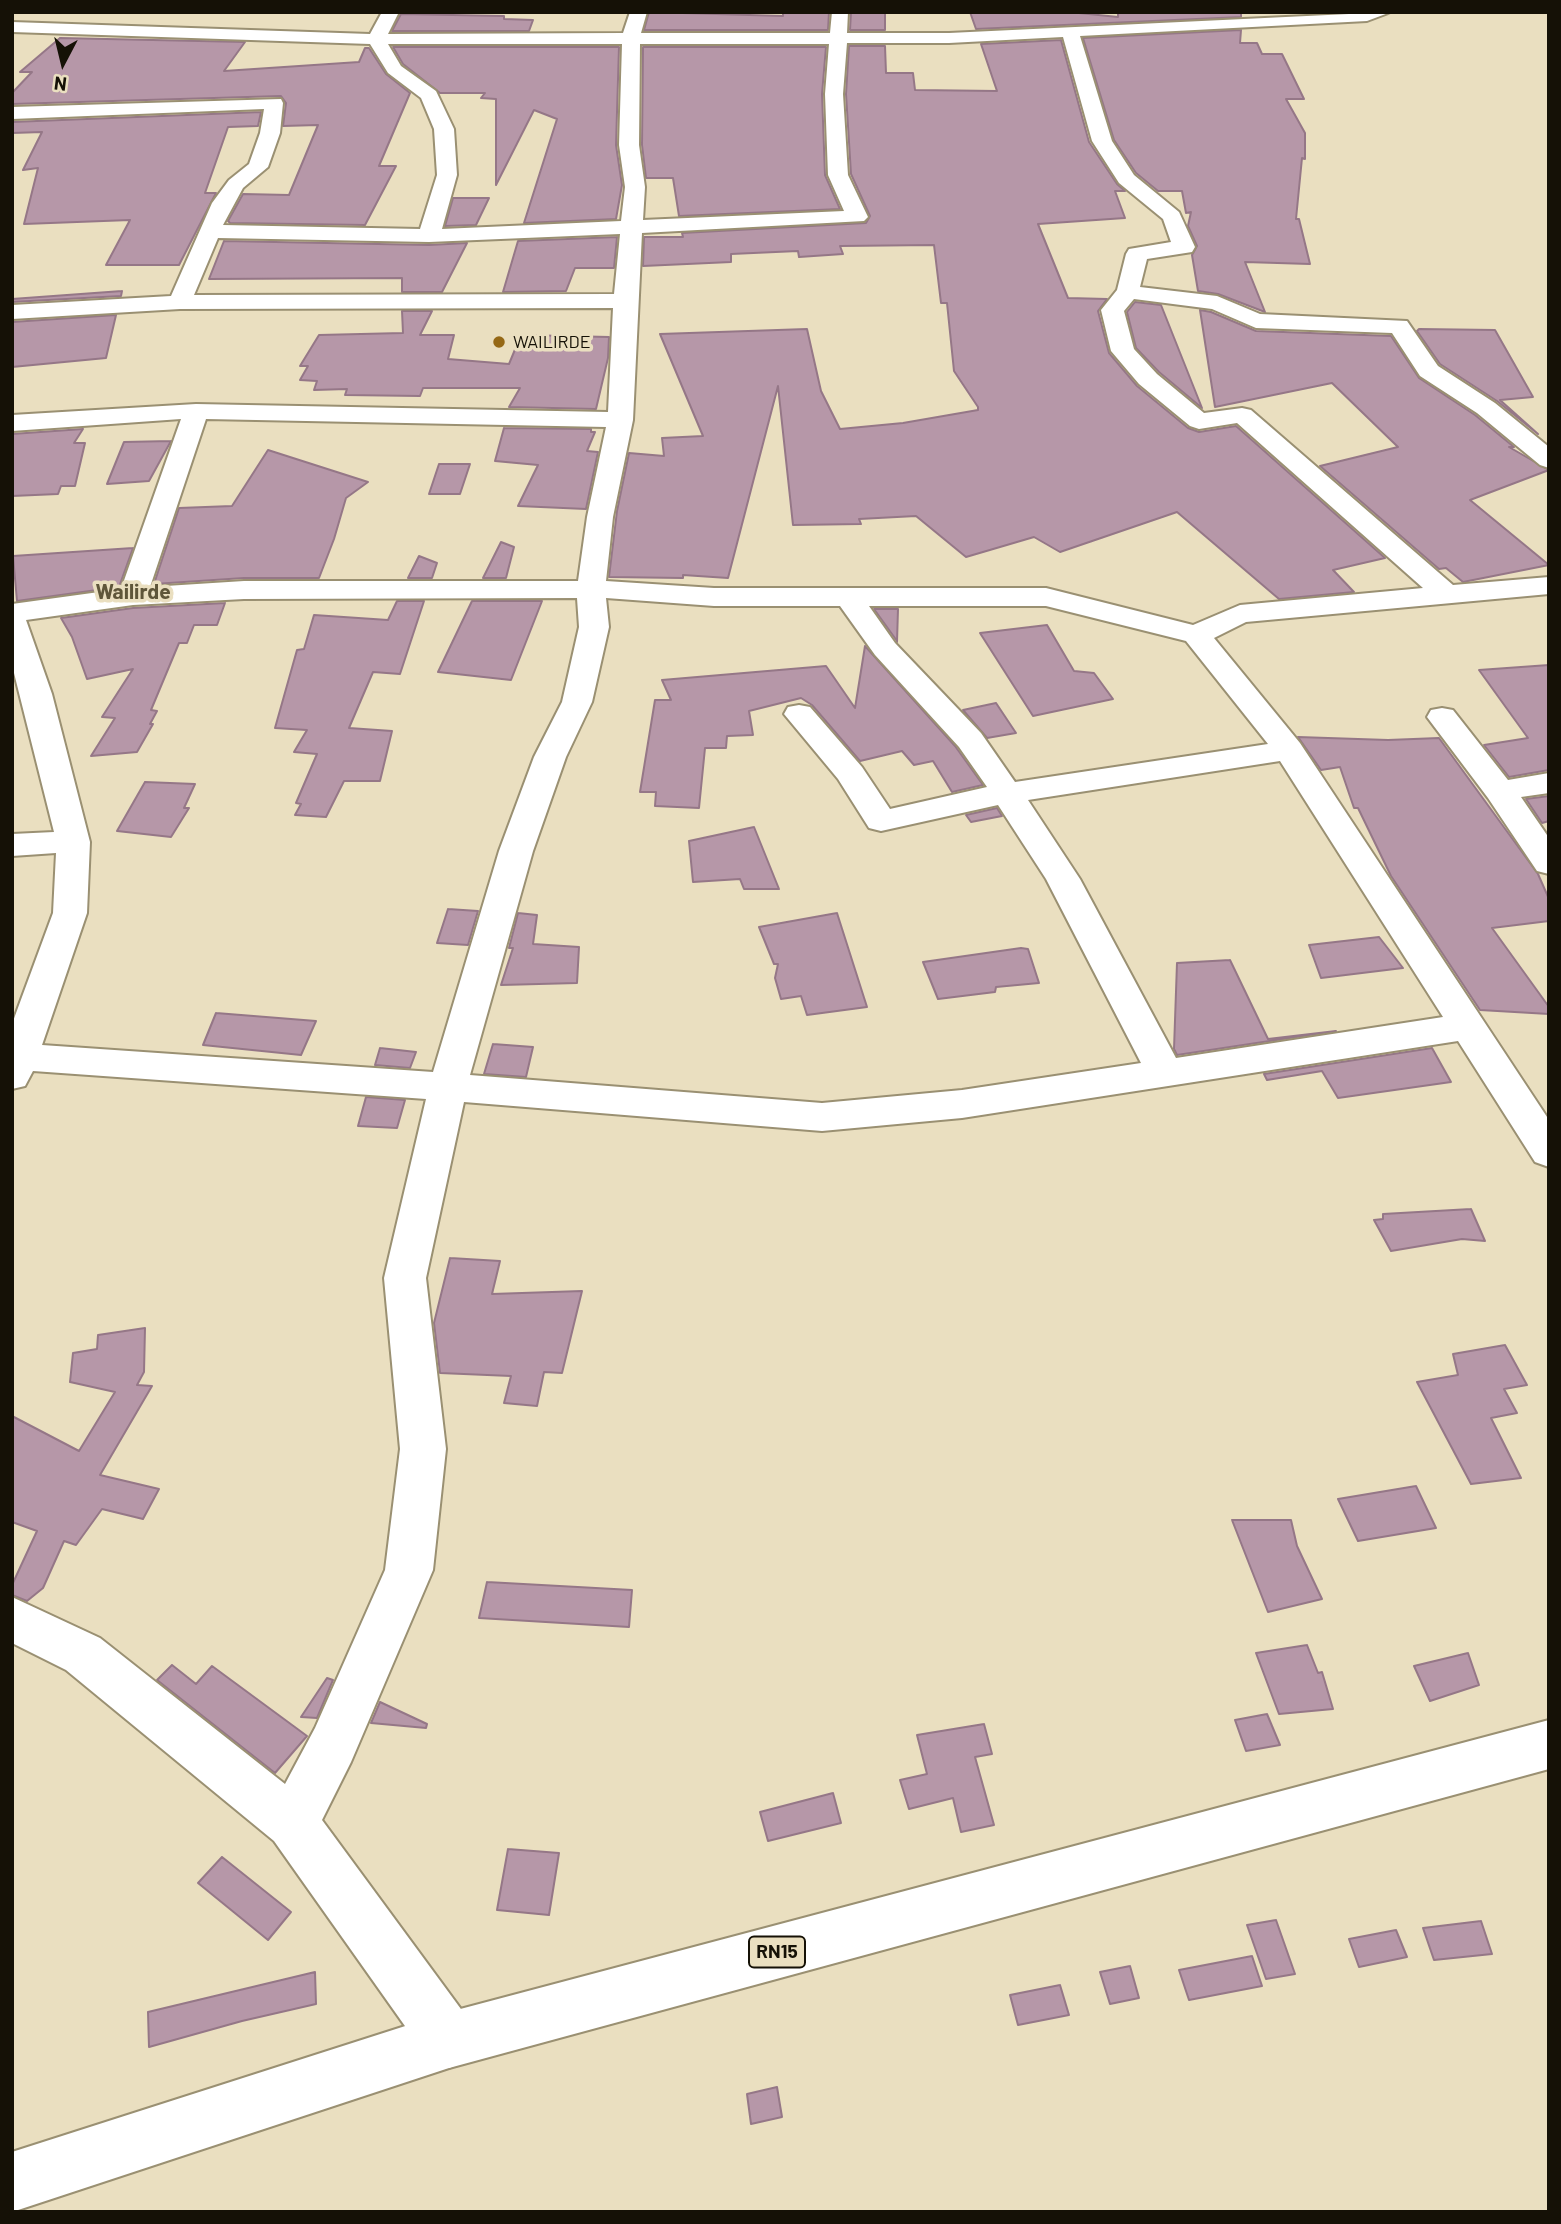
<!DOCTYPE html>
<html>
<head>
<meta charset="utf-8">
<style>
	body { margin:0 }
	#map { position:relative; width:1561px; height:2224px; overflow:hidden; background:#eadfc0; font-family:Barlow,sans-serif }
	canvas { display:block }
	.frame { position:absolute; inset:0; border:14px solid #151106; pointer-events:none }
	.north { position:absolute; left:28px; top:28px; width:70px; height:70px; -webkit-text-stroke:5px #eadfc0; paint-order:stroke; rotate:187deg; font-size:19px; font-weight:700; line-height:28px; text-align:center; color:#151106 }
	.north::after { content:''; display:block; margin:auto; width:24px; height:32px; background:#151106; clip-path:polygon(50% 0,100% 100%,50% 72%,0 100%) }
</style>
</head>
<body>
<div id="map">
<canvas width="1561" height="2224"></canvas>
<div class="frame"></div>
<div class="north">N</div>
</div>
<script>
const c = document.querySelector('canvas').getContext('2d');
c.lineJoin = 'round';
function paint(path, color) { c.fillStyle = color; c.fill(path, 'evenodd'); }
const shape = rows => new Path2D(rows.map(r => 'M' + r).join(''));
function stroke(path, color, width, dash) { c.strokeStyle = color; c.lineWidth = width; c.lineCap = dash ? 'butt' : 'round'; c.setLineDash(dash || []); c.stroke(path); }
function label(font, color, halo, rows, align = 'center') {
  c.font = font + ' Barlow,sans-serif'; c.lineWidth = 7; c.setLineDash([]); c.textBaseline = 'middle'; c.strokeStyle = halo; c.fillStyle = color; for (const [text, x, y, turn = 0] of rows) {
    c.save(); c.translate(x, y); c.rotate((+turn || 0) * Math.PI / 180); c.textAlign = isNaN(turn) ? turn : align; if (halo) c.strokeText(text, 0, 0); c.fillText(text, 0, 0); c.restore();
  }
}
const building = shape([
	[649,12,783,16,783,12,829,12,828,30,644,30,649,12],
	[851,12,885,12,885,30,850,30,851,12],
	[970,12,1069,12,1118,17,1118,12,1241,12,1241,17,976,29,970,12],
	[401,14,504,16,504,19,533,20,529,31,392,31,401,14],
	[1241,30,1240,43,1257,43,1262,54,1282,54,1304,99,1286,99,1305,133,1305,159,1302,158,1296,219,1299,219,1310,264,1245,262,1265,312,1218,294,1198,291,1192,255,1197,246,1188,226,1191,212,1186,213,1182,191,1158,191,1136,173,1114,140,1083,38,1241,30],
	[60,38,245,42,224,71,359,62,365,48,369,48,386,74,410,93,379,166,396,166,365,225,230,223,228,221,243,194,289,195,318,125,283,126,286,103,281,96,12,104,12,93,32,72,20,72,60,38],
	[1061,40,1089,142,1117,184,1125,191,1115,191,1125,218,1038,224,1068,298,1107,299,1098,311,1109,353,1137,386,1188,428,1199,432,1236,426,1385,558,1333,570,1354,592,1279,599,1177,512,1060,552,1034,537,966,557,916,516,859,519,861,524,793,525,778,386,728,578,683,575,683,578,609,577,617,511,629,453,664,456,662,438,703,436,660,334,807,329,821,391,840,429,903,423,978,410,978,407,954,371,947,303,941,303,934,245,840,246,843,254,799,257,798,251,731,254,731,262,643,266,644,237,683,237,682,233,866,223,870,216,851,174,846,94,849,46,885,46,886,73,913,73,915,90,997,91,981,44,1061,40],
	[393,47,619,47,616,145,622,185,616,219,524,223,557,119,534,110,496,185,496,99,481,98,485,93,440,93,403,64,393,47],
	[643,47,826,47,822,94,825,175,840,209,679,216,673,178,646,178,642,145,643,47],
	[261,112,258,126,228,127,205,193,216,193,179,265,106,265,130,220,24,224,38,168,23,170,42,132,12,133,12,122,261,112],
	[453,198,489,198,476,225,445,226,453,198],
	[617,237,614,268,575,268,566,291,503,292,518,241,617,237],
	[224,241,429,245,467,243,442,292,402,292,402,278,209,279,224,241],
	[122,291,121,296,12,302,12,299,122,291],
	[1135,302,1161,305,1202,408,1159,372,1136,348,1127,312,1135,302],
	[1200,310,1211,312,1256,331,1391,336,1419,378,1475,415,1514,447,1509,447,1549,470,1470,500,1549,565,1463,582,1446,568,1439,569,1320,466,1398,447,1332,383,1215,407,1200,310],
	[402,311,432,311,420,335,454,335,448,359,509,364,521,335,609,337,608,358,596,409,509,407,520,388,423,388,420,396,345,395,347,389,314,390,317,381,300,380,308,366,300,366,319,335,403,333,402,311],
	[116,315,106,358,12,367,12,322,116,315],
	[1419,329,1495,330,1533,397,1500,400,1538,434,1497,401,1440,364,1417,331,1419,329],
	[504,428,591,429,591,432,595,432,587,451,598,452,586,509,518,506,538,465,495,461,504,428],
	[83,429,74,443,85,443,75,486,61,486,58,494,12,496,12,434,83,429],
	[171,441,149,481,107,484,124,442,171,441],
	[268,450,368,482,346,498,334,539,319,578,244,578,154,584,179,508,232,506,268,450],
	[439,464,470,464,460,494,429,494,439,464],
	[501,542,514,547,506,578,483,578,501,542],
	[133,548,119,587,17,601,13,556,133,548],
	[419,556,437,563,432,578,408,578,419,556],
	[397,601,424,601,400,674,373,672,349,728,392,731,380,781,344,781,326,817,295,815,301,804,296,803,317,754,294,752,307,730,275,728,297,650,304,649,314,615,388,620,397,601],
	[472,601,542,601,511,680,438,672,472,601],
	[225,603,217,625,194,625,187,643,179,643,151,710,157,711,150,724,153,724,137,752,91,756,115,718,102,717,133,669,87,679,72,637,61,618,133,608,225,603],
	[874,609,898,609,897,642,897,641,874,609],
	[1047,625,1074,671,1094,673,1113,699,1033,716,980,633,1047,625],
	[865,646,955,746,983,785,952,792,933,761,914,765,902,751,860,761,812,705,801,698,749,711,753,735,727,736,726,748,705,748,699,808,655,806,656,792,640,792,655,700,671,700,662,680,826,666,855,708,865,646],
	[1549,665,1549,770,1509,777,1484,745,1528,738,1479,670,1549,665],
	[996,703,1016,733,987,738,963,710,996,703],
	[1298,737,1388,740,1439,738,1538,874,1549,899,1549,921,1492,928,1549,1007,1549,1014,1480,1010,1391,876,1358,808,1354,808,1340,767,1321,770,1298,737],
	[145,782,195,784,184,808,189,808,171,837,117,831,145,782],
	[1549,796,1549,821,1542,823,1526,799,1549,796],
	[997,808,1002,816,971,822,966,815,997,808],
	[754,827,779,889,744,889,740,879,693,882,689,841,754,827],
	[448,909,478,911,468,945,437,943,448,909],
	[518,913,537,915,533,944,579,947,577,983,501,985,513,948,509,948,518,913],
	[837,913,867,1007,807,1015,801,996,781,999,775,978,778,964,774,964,759,927,837,913],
	[1379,937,1403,968,1321,978,1309,945,1379,937],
	[1021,948,1028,949,1039,983,996,987,995,992,938,999,923,962,1021,948],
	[1230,960,1268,1039,1336,1031,1177,1055,1174,1049,1177,963,1230,960],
	[216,1013,316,1021,301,1055,203,1045,216,1013],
	[493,1044,533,1047,526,1077,484,1074,493,1044],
	[380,1048,416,1052,410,1068,375,1065,380,1048],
	[1432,1048,1451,1082,1338,1098,1322,1071,1267,1080,1264,1074,1432,1048],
	[366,1097,405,1100,397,1128,358,1126,366,1097],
	[1471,1209,1485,1241,1462,1239,1391,1251,1374,1220,1383,1219,1383,1214,1471,1209],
	[450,1258,500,1261,492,1294,582,1291,562,1373,544,1372,537,1406,504,1403,511,1376,440,1373,434,1323,450,1258],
	[145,1328,144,1372,137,1385,152,1386,100,1475,159,1489,143,1519,102,1509,76,1545,64,1541,43,1588,27,1601,12,1595,12,1585,37,1531,12,1522,12,1416,79,1451,115,1392,70,1382,73,1353,97,1349,98,1335,145,1328],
	[1505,1345,1527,1385,1504,1389,1517,1413,1491,1418,1521,1478,1471,1484,1417,1382,1458,1375,1453,1354,1505,1345],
	[1416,1486,1436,1528,1358,1541,1338,1499,1416,1486],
	[1232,1520,1291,1520,1297,1546,1322,1599,1268,1612,1232,1520],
	[487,1582,632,1590,629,1627,479,1618,487,1582],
	[1307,1645,1318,1673,1322,1672,1333,1709,1279,1714,1256,1653,1307,1645],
	[1468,1653,1479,1685,1430,1701,1414,1666,1468,1653],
	[172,1665,196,1684,212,1666,307,1736,275,1773,157,1680,172,1665],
	[327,1678,333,1680,317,1718,301,1717,327,1678],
	[380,1702,427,1724,426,1728,371,1723,380,1702],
	[1267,1714,1280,1745,1246,1751,1235,1720,1267,1714],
	[984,1724,992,1754,975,1757,994,1825,961,1832,953,1798,909,1809,900,1780,927,1774,917,1735,984,1724],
	[833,1793,841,1823,768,1841,760,1812,833,1793],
	[508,1849,559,1853,549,1915,497,1910,508,1849],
	[222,1857,291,1912,268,1940,198,1883,222,1857],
	[1276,1920,1295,1974,1266,1979,1247,1925,1276,1920],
	[1481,1921,1492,1954,1434,1960,1423,1928,1481,1921],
	[1396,1930,1407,1957,1359,1967,1349,1939,1396,1930],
	[1252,1956,1262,1986,1189,2000,1179,1970,1252,1956],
	[1130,1966,1139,1998,1110,2004,1100,1972,1130,1966],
	[315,1972,316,2004,242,2021,149,2047,148,2012,315,1972],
	[1060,1985,1069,2015,1018,2025,1010,1995,1060,1985],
	[777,2087,782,2117,751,2124,747,2094,777,2087]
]);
paint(building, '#b697a8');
stroke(building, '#957787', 2);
const minor = shape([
	[382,12,399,12,388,34,623,33,630,12,647,12,641,33,830,33,832,12,848,12,847,33,949,33,1391,12,1367,21,1080,36,1112,141,1134,175,1179,212,1195,247,1192,252,1147,259,1140,287,1217,296,1260,314,1407,321,1438,366,1495,403,1549,447,1549,468,1540,465,1477,413,1420,376,1392,333,1256,328,1212,309,1134,299,1124,311,1134,349,1157,374,1204,413,1242,408,1251,410,1453,585,1549,577,1549,594,1246,622,1214,638,1300,743,1549,1120,1549,1167,1535,1162,1458,1041,962,1118,822,1131,464,1102,426,1278,446,1449,433,1570,351,1762,322,1820,469,2020,477,2040,469,2060,449,2068,429,2060,274,1841,66,1670,12,1643,12,1597,100,1638,285,1784,315,1728,385,1570,400,1449,384,1278,426,1099,33,1071,25,1086,12,1089,12,1024,53,913,56,853,12,856,12,834,54,832,12,665,12,604,121,589,181,419,12,431,12,415,196,404,608,412,613,308,180,309,12,319,12,305,171,296,212,203,229,180,249,164,260,133,264,109,12,119,12,107,281,99,283,103,280,133,268,167,243,188,223,225,420,229,437,175,434,129,421,98,388,73,370,44,12,32,12,22,370,34,382,12],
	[1063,37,1092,141,1119,183,1163,219,1171,242,1129,249,1126,254,1117,290,1101,310,1111,351,1139,384,1190,426,1199,429,1237,423,1423,588,1240,605,1193,625,1046,588,714,588,606,581,613,517,633,420,642,233,864,221,868,217,848,175,843,94,847,43,949,43,1063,37],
	[388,44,622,44,619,145,625,187,621,221,442,229,457,175,454,129,436,91,401,66,388,44],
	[640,44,829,44,825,94,828,175,844,211,643,220,645,187,639,145,640,44],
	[620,234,614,294,194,295,218,238,429,242,620,234],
	[206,419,606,427,587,517,578,581,244,581,150,587,206,419],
	[577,598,579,627,562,702,534,757,499,851,433,1072,42,1045,87,913,90,842,52,694,26,620,133,605,244,599,577,598],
	[606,598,714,606,840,606,875,655,959,747,987,787,890,809,862,767,810,707,799,705,788,707,784,714,838,779,869,828,881,831,998,805,1046,879,1141,1063,962,1090,822,1103,470,1075,533,851,566,757,592,702,609,627,606,598],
	[869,606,1046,606,1186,641,1268,744,1015,782,981,733,895,643,869,606],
	[1280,761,1443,1017,1176,1058,1080,879,1028,800,1280,761],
	[1442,708,1453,710,1508,780,1549,773,1549,793,1521,797,1549,838,1549,874,1537,871,1488,798,1427,717,1431,710,1442,708]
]);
const major = shape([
	[1549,1720,1549,1769,449,2068,12,2212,12,2152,449,2012,1549,1720]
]);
stroke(minor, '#9a9072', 4);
stroke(major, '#9a9072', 4);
paint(minor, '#fff');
paint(major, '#fff');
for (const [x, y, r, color] of [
	[499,342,7,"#956815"]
]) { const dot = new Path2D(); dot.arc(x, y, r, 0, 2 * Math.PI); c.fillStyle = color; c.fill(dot); stroke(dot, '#eadfc0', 2.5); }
label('18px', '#151106', '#eadfc0', [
	["WAILIRDE",513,342]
], 'left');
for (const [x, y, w] of [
	[777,1952,56]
]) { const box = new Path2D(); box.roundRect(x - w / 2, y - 15.5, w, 31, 5); c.fillStyle = '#eadfc0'; c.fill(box); stroke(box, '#151106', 2); }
label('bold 19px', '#151106', null, [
	["RN15",777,1952]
]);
label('bold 21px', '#5f563a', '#eadfc0', [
	["Wailirde",133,592]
]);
</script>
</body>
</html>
